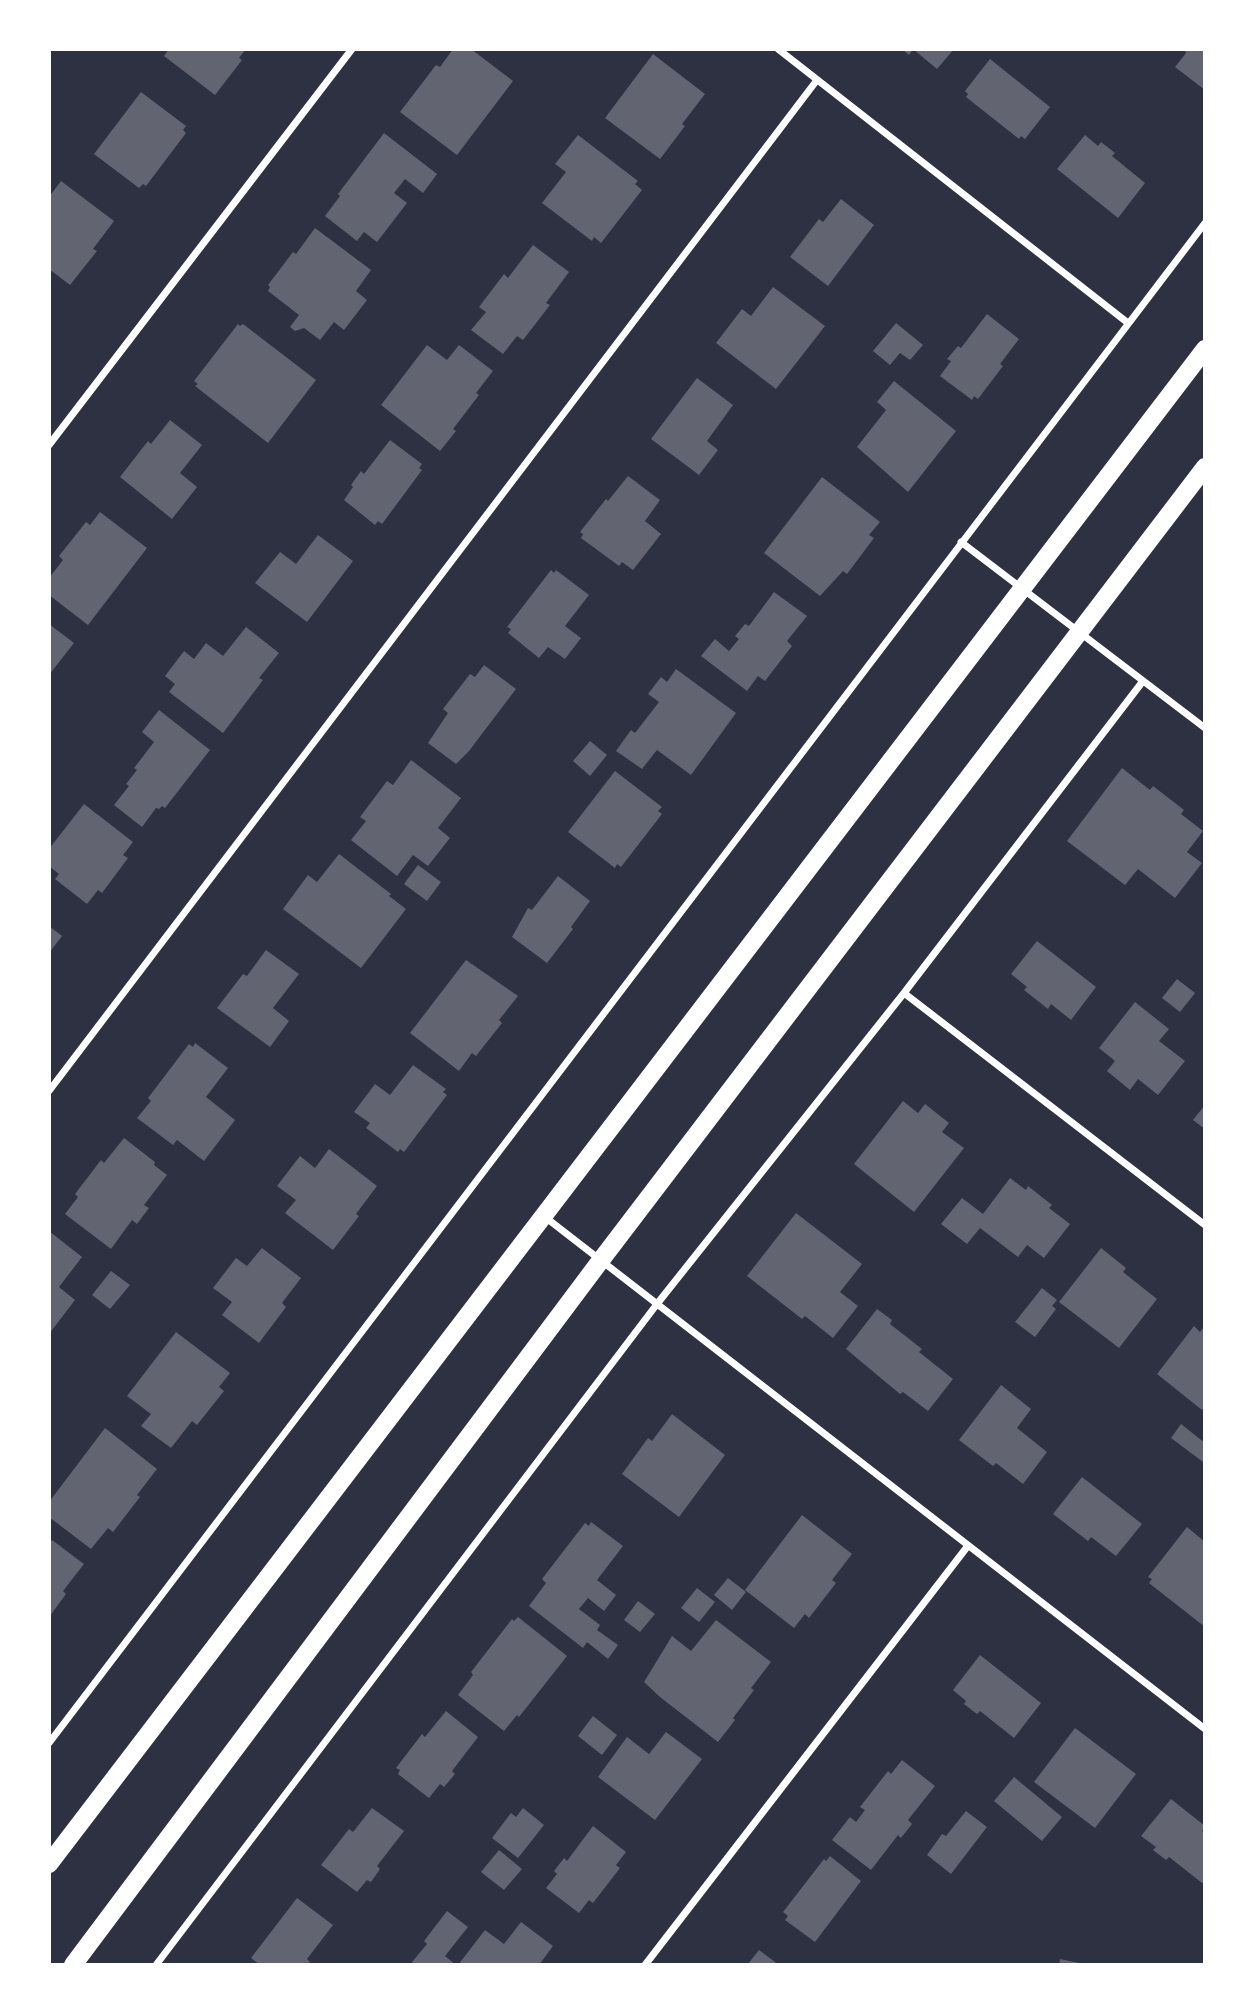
<!DOCTYPE html>
<html>
<head>
<meta charset="utf-8">
<style>
	body { margin:0 }
	#map { position:relative; width:1254px; height:2014px; overflow:hidden; background:#2d3142; font-family:"Fira Sans Condensed",sans-serif }
	canvas { display:block }
	.frame { position:absolute; inset:0; border:51px solid #fff; pointer-events:none }
</style>
</head>
<body>
<div id="map">
<canvas width="1254" height="2014"></canvas>
<div class="frame"></div>
</div>
<script>
const c = document.querySelector('canvas').getContext('2d');
c.lineJoin = 'round';
function paint(path, color) { c.fillStyle = color; c.fill(path, 'evenodd'); }
const shape = rows => new Path2D(rows.map(r => 'M' + r).join(''));
function stroke(path, color, width, dash) { c.strokeStyle = color; c.lineWidth = width; c.lineCap = dash ? 'butt' : 'round'; c.setLineDash(dash || []); c.stroke(path); }
paint(shape([
	[169,49,246,49,239,58,242,60,215,95,164,56],
	[453,49,471,49,513,81,457,155,400,112,436,65,440,67],
	[902,49,954,49,937,69,913,49,909,55],
	[1184,49,1205,49,1205,90,1175,67,1186,53],
	[653,54,705,94,682,124,685,126,660,159,605,118],
	[990,59,1050,107,1025,139,1021,136,1019,139,966,97,968,94,965,91],
	[141,92,186,126,183,130,186,133,146,186,143,184,139,188,94,154],
	[384,133,437,174,423,193,405,179,394,193,407,203,377,242,364,232,357,241,325,216,340,196,338,194],
	[578,135,638,181,635,184,642,190,601,243,594,237,592,241,542,203,566,172,555,164],
	[1085,135,1098,146,1101,142,1115,153,1112,156,1145,183,1118,218,1057,169],
	[61,181,114,221,93,249,97,251,70,285,49,269,49,197],
	[841,199,874,225,828,286,790,257,819,219,823,222],
	[315,228,371,270,356,291,367,300,344,330,334,322,320,340,304,328,295,331,290,327,299,315,268,291,270,287,268,285,293,252,296,254],
	[533,245,569,272,546,303,550,305,523,340,517,336,503,354,471,330,486,312,479,307,504,274,508,278],
	[773,287,825,326,776,389,716,343,742,309,751,316],
	[987,314,1019,339,1000,364,1003,366,978,399,974,396,972,400,940,376,951,361,947,359,958,346,961,348],
	[896,323,923,345,910,360,900,353,890,365,873,351],
	[238,324,240,326,243,324,316,380,268,443,195,386,198,384,194,381],
	[427,345,447,360,459,345,493,371,476,393,479,395,453,429,456,431,440,451,381,405],
	[697,378,733,405,707,441,718,450,699,475,651,439],
	[894,381,956,431,908,492,857,447,886,410,877,402],
	[170,420,202,445,180,473,197,487,172,519,120,477,148,441,151,444],
	[390,440,422,464,419,468,422,470,382,524,378,521,375,525,344,500,353,487,351,485,361,471,364,474],
	[628,476,660,500,645,521,661,534,633,570,622,562,619,566,581,538,583,534,580,532,606,499,608,501],
	[822,477,880,522,869,535,874,538,847,574,843,571,820,596,764,553],
	[100,512,147,548,88,625,49,595,49,578,63,560,59,556,86,522,90,525],
	[318,535,353,561,307,622,255,583,280,552,296,564],
	[551,570,554,573,556,570,589,595,565,626,581,638,565,659,548,647,539,658,508,633,511,629,507,627],
	[774,592,807,616,787,641,792,646,765,681,758,676,747,691,701,656,715,639,729,651,739,639,735,636,745,624,749,626],
	[49,624,74,643,49,675],
	[246,627,279,653,259,678,263,680,223,733,169,692,175,684,165,676,184,651,194,659,206,643,223,656],
	[484,665,516,689,469,751,456,764,428,743,448,713,443,709,470,674,475,677],
	[676,669,736,713,691,775,657,750,642,769,616,751,631,730,635,733,659,702,648,694,661,677,667,682],
	[159,710,210,750,165,808,162,806,159,809,156,808,142,827,114,805,129,786,126,784,137,770,134,768,154,742,142,732],
	[590,741,607,755,590,776,573,761],
	[411,760,461,798,438,828,450,838,428,866,413,855,397,876,351,840,366,821,360,817,387,781,393,785],
	[1122,768,1150,790,1153,786,1184,810,1181,814,1203,831,1187,852,1202,863,1175,898,1138,869,1125,885,1067,841],
	[615,771,662,807,658,811,662,814,621,867,617,864,615,868,568,832],
	[84,804,133,842,123,855,128,858,102,893,98,890,87,904,55,879,59,874,49,866,49,849],
	[339,854,391,894,389,896,406,909,361,968,283,909,308,875,317,882],
	[418,865,441,882,427,901,404,884],
	[558,876,590,901,571,927,573,929,547,963,512,937,528,908,532,910],
	[49,926,62,936,49,953],
	[1037,941,1096,987,1071,1020,1051,1004,1048,1009,1024,990,1027,987,1011,974],
	[266,950,299,974,273,1008,289,1021,270,1047,217,1008,243,974,247,976],
	[466,960,518,996,499,1020,502,1023,476,1056,472,1053,459,1071,410,1033],
	[1177,979,1195,993,1180,1012,1162,998],
	[1135,1002,1169,1029,1159,1041,1185,1061,1158,1095,1138,1079,1130,1090,1107,1071,1115,1061,1099,1048],
	[195,1043,228,1068,206,1097,235,1120,204,1161,177,1140,173,1145,137,1118,151,1101,148,1098,189,1044,193,1047],
	[413,1065,446,1089,443,1092,447,1095,404,1152,400,1149,398,1152,366,1128,370,1123,354,1112,375,1084,390,1095],
	[903,1101,918,1113,925,1104,949,1123,942,1132,964,1148,914,1212,854,1164],
	[1205,1105,1205,1129,1193,1120],
	[124,1138,155,1162,154,1165,167,1175,144,1205,149,1208,137,1224,132,1220,111,1249,65,1214,78,1197,75,1194,101,1160,104,1163],
	[329,1149,377,1186,356,1214,359,1216,333,1250,285,1213,296,1200,277,1186,300,1156,315,1168],
	[1010,1178,1026,1190,1028,1186,1052,1205,1049,1208,1070,1224,1044,1258,1027,1245,1018,1257,980,1228,967,1244,941,1224,962,1198,983,1214],
	[796,1213,862,1264,840,1292,858,1306,833,1338,805,1316,802,1319,747,1276],
	[49,1231,82,1257,59,1287,75,1300,49,1334],
	[262,1248,301,1278,282,1303,286,1307,259,1343,222,1315,232,1302,213,1288,236,1258,247,1266],
	[1101,1248,1126,1268,1123,1272,1157,1299,1119,1348,1059,1302],
	[111,1271,130,1285,110,1309,92,1295],
	[1042,1288,1057,1300,1052,1306,1056,1309,1035,1337,1015,1322],
	[877,1309,892,1320,890,1324,922,1349,919,1352,953,1379,928,1411,903,1392,900,1394,846,1349],
	[1194,1326,1200,1332,1203,1328,1205,1330,1205,1406,1202,1410,1157,1374],
	[176,1332,230,1373,219,1387,224,1391,197,1425,192,1421,171,1448,141,1426,151,1414,127,1396],
	[1001,1385,1031,1409,1017,1428,1047,1452,1023,1484,996,1463,993,1466,959,1440],
	[672,1414,725,1455,679,1517,622,1474,648,1438,652,1441],
	[1181,1424,1205,1443,1205,1459,1203,1462,1171,1438],
	[105,1428,157,1469,137,1495,140,1497,113,1532,108,1528,91,1549,49,1517,49,1502],
	[1082,1477,1142,1524,1116,1556,1091,1537,1088,1541,1053,1514],
	[802,1515,852,1554,832,1580,836,1583,809,1618,805,1614,794,1628,745,1590],
	[591,1522,623,1546,597,1580,616,1595,604,1611,588,1598,579,1609,600,1625,597,1630,618,1645,608,1659,587,1642,583,1648,529,1606,546,1583,542,1579,585,1523,589,1526],
	[1187,1527,1205,1542,1205,1627,1149,1583,1152,1579,1148,1577],
	[52,1540,84,1564,63,1591,66,1594,49,1617,49,1544],
	[728,1578,746,1592,732,1610,714,1595],
	[697,1588,715,1602,699,1622,681,1608],
	[638,1601,655,1614,640,1632,624,1620],
	[518,1617,567,1656,519,1717,517,1715,504,1731,458,1695,473,1675,471,1672,512,1619,514,1621],
	[716,1620,771,1662,751,1688,754,1690,733,1718,735,1720,718,1742,660,1697,644,1682,672,1636,691,1651],
	[980,1655,1041,1703,1014,1738,980,1711,977,1714,964,1704,966,1701,953,1690],
	[446,1711,478,1737,452,1771,455,1774,444,1787,440,1784,429,1798,398,1774,400,1770,396,1768,422,1734,425,1737],
	[593,1716,617,1735,602,1755,578,1736],
	[1075,1728,1136,1774,1095,1828,1034,1782],
	[666,1732,702,1759,655,1820,598,1777,627,1737,649,1754],
	[902,1760,935,1786,908,1820,912,1824,901,1838,898,1835,871,1870,832,1840,850,1817,856,1822,865,1810,860,1807,888,1771,891,1774],
	[1014,1777,1062,1817,1042,1841,994,1801],
	[1171,1799,1205,1826,1202,1831,1205,1833,1205,1880,1202,1883,1169,1857,1166,1860,1153,1850,1156,1847,1141,1836],
	[372,1808,404,1831,377,1866,380,1869,371,1882,367,1880,357,1892,321,1865,349,1829,353,1832],
	[523,1808,544,1825,518,1858,492,1838,511,1813,516,1817],
	[966,1811,987,1827,951,1874,927,1855,942,1834,946,1836],
	[593,1826,626,1852,616,1865,620,1868,593,1903,589,1900,579,1913,546,1888,557,1874,554,1871,564,1858,567,1861],
	[499,1850,522,1869,504,1890,481,1872],
	[830,1856,861,1881,815,1942,785,1920,788,1916,783,1912,824,1859,826,1861],
	[297,1898,333,1925,307,1959,310,1962,308,1965,260,1965,251,1958],
	[447,1911,468,1927,445,1956,456,1965,415,1965,412,1962,427,1944,424,1941],
	[521,1922,553,1946,539,1965,458,1965,485,1930,504,1944],
	[759,1950,779,1965,747,1965],
	[1060,1959,1084,1964,1084,1965,1059,1965]
]), '#626471');
stroke(shape([
	[778,49,1128,323],
	[49,445,352,49],
	[961,542,1205,728],
	[904,993,1205,1225],
	[49,1091,817,80],
	[545,1217,1205,1729],
	[49,1743,1205,223],
	[156,1965,657,1304,904,993,1143,681],
	[645,1965,967,1547]
]), '#fff', 7);
stroke(shape([
	[49,1864,1205,349],
	[73,1965,601,1260,1205,467]
]), '#fff', 18);
</script>
</body>
</html>
